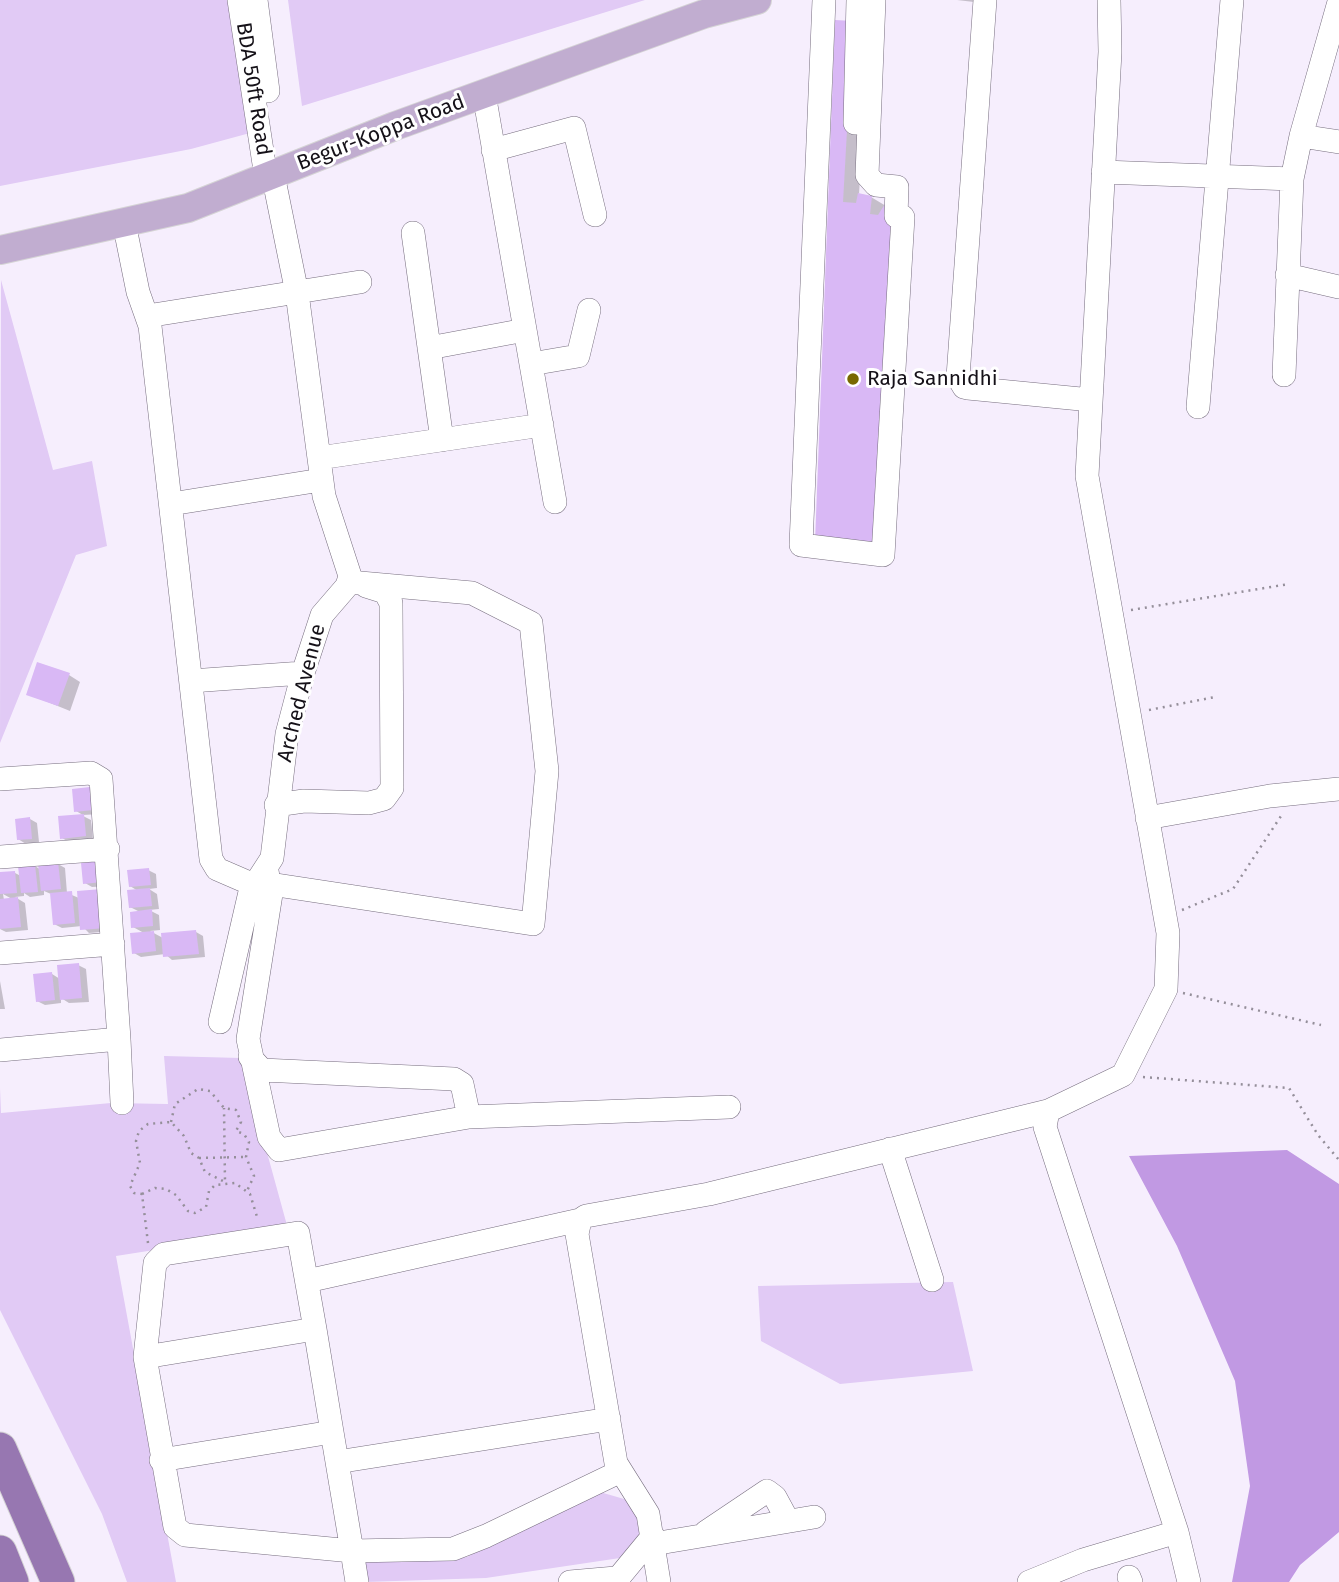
<!DOCTYPE html>
<html>
<head>
<meta charset="utf-8">
<style>
	body { margin:0 }
	canvas { display:block; background:#f6eefd }
</style>
</head>
<body>
<canvas width="1339" height="1582"></canvas>
<script>
const c = document.querySelector('canvas').getContext('2d');
c.lineJoin = 'round';
function paint(path, color) { c.fillStyle = color; c.fill(path, 'evenodd'); }
const shape = rows => new Path2D(rows.map(r => 'M' + r).join(''));
function stroke(path, color, width, dash) { c.strokeStyle = color; c.lineWidth = width; c.lineCap = dash ? 'butt' : 'round'; c.setLineDash(dash || []); c.stroke(path); }
function label(font, color, halo, rows, align = 'center') {
  c.font = font + ' "Fira Sans",sans-serif'; c.lineWidth = 6; c.setLineDash([]); c.textBaseline = 'middle'; c.strokeStyle = halo; c.fillStyle = color; for (const [text, x, y, turn = 0] of rows) {
    c.save(); c.translate(x, y); c.rotate((+turn || 0) * Math.PI / 180); c.textAlign = isNaN(turn) ? turn : align; if (halo) c.strokeText(text, 0, 0); c.fillText(text, 0, 0); c.restore();
  }
}
paint(shape([
	[0,0,230,0,250,133,191,149,0,186],
	[288,0,645,0,302,106],
	[1,280,53,470,92,461,107,546,76,555,0,743],
	[164,1056,241,1058,288,1229,116,1256,176,1582,127,1582,102,1514,0,1310,0,1088,1,1113,111,1103,168,1104],
	[953,1282,973,1371,840,1384,761,1341,758,1286],
	[593,1490,631,1501,641,1514,639,1538,620,1558,486,1578,365,1582,361,1559,428,1561,467,1557]
]), '#e1caf5');
paint(shape([
	[1287,1150,1339,1184,1339,1532,1300,1565,1289,1582,1232,1582,1250,1486,1235,1381,1177,1246,1129,1156]
]), '#c199e3');
paint(shape([
	[957,0,992,0,991,4],
	[837,22,868,32,859,195,871,197,901,215,832,550],
	[69,675,80,682,70,711,28,694],
	[90,789,97,793,100,814,83,815,76,811],
	[83,816,91,820,93,839,69,842,62,838],
	[30,819,37,823,39,842,26,844,18,839],
	[100,863,109,886,92,887,85,883],
	[58,864,65,868,67,893,79,898,113,931,89,933,82,926,62,928,54,924,51,894,44,891,44,895,30,897,24,893,24,896,15,897,25,903,28,930,6,932,0,929,0,874,15,873,21,876,35,866,41,870],
	[3,894,12,899,4,900],
	[148,870,156,874,157,888,149,889,157,894,159,909,149,910,159,915,160,930,150,931,163,938,196,932,203,936,205,957,172,960,165,954,141,957,134,953,144,933,133,927,140,912,130,907,138,891,130,886],
	[78,965,86,969,89,1002,69,1003,61,998,61,1003,45,1005,37,1001,52,974,60,979],
	[0,981,5,1009,0,1009]
]), '#0003');
paint(shape([
	[835,20,853,21,843,202,856,203,858,193,872,196,870,214,878,215,885,204,894,210,875,548,815,542],
	[37,662,70,673,58,706,26,695],
	[90,787,93,810,74,812,72,789],
	[84,814,86,836,60,839,58,816],
	[30,817,32,839,17,840,15,819],
	[100,861,102,882,83,884,81,863],
	[58,862,61,889,41,891,38,864],
	[35,865,38,892,21,893,18,866],
	[149,868,151,885,129,887,127,870],
	[15,871,17,893,0,894,0,872],
	[150,888,152,906,129,908,127,890],
	[102,889,106,928,80,930,77,891],
	[72,891,75,923,53,925,50,893],
	[18,897,21,927,0,929,0,899],
	[152,909,153,926,131,928,130,912],
	[196,930,199,954,163,957,161,933],
	[154,931,156,951,132,954,130,933],
	[79,963,82,998,60,1000,57,965],
	[52,972,55,1000,36,1002,33,974]
]), '#d9b8f5');
const minor = shape([
	[239,0,266,177],
	[256,0,268,91],
	[824,0,801,545,883,555,903,217,896,216,897,187,876,185,867,175,874,0],
	[985,0,958,377,964,387,968,388,1091,400],
	[1109,0,1110,52,1087,476,1168,933,1166,989,1123,1075,1048,1111,1045,1127,1177,1532,1189,1582],
	[484,94,555,502],
	[855,123,858,0],
	[1301,136,1339,142],
	[493,150,574,128,595,215],
	[1103,172,1292,179],
	[124,223,138,292,150,326,211,859,217,869,254,885],
	[413,233,442,440],
	[1287,275,1339,287],
	[147,316,360,282],
	[429,348,525,330],
	[531,364,578,356,589,310],
	[1284,375,1292,179,1301,136,1339,2],
	[1198,407,1232,0],
	[319,458,542,425],
	[171,504,321,480],
	[191,681,303,673],
	[0,779,91,773,101,779,119,1039,0,1050],
	[276,805,304,801,369,803,384,799,392,788,391,603,385,592,366,586],
	[1147,818,1270,796,1339,789],
	[0,857,108,849],
	[267,871,271,894,248,1039,269,1137,279,1150,469,1117,729,1107],
	[270,884,533,924,547,771,531,623,472,593,349,582],
	[0,953,113,944],
	[220,1022,250,892,272,858,287,734,303,673,322,615,347,586,350,576,324,496,297,293,273,175],
	[119,1039,122,1103],
	[250,1057,262,1070,454,1079,462,1084,469,1117],
	[890,1149,932,1280],
	[307,1281,580,1220],
	[145,1357,315,1329],
	[161,1460,332,1432],
	[337,1462,609,1419],
	[706,1532,767,1491,775,1497,788,1521],
	[653,1544,814,1517],
	[1129,1577,1131,1582],
	[357,1582,352,1551,332,1432,315,1329,298,1233,164,1254,155,1263,145,1357,175,1527,185,1535,352,1551,453,1549,486,1536,619,1472],
	[570,1582,616,1578],
	[615,1582,653,1536],
	[659,1582,648,1514,616,1463,577,1234,580,1220,586,1216,709,1194,1048,1111],
	[1029,1582,1083,1560,1177,1532]
]);
const major = shape([
	[0,250,188,208,395,126,704,14,757,0]
]);
const highway = shape([
	[0,1449,58,1582],
	[0,1552,12,1582]
]);
stroke(minor, '#776e7f', 24);
stroke(major, '#d5d4d5', 30);
stroke(highway, '#d5d4d5', 35);
stroke(shape([
	[1131,610,1289,584],
	[1149,710,1215,697],
	[1182,910,1233,889,1283,813],
	[1183,993,1321,1025],
	[1143,1077,1289,1088,1318,1135,1339,1160],
	[171,1122,175,1104,198,1089,210,1091,224,1108,236,1110,241,1122,236,1131,244,1134,249,1142,246,1157,254,1176,247,1191],
	[199,1158,245,1157],
	[142,1194,155,1188,166,1189,176,1195,188,1211,195,1213,206,1207,209,1191,215,1185,235,1183,250,1194,258,1220],
	[148,1243,142,1194,134,1193,130,1186,140,1163,136,1141,139,1131,148,1124,171,1122,184,1136,191,1153,199,1158,205,1172,225,1182,224,1108]
]), '#958f9a', 2.5, [2, 5]);
stroke(minor, '#fff', 23);
stroke(major, '#c1add0', 28);
stroke(highway, '#9777b1', 33);
for (const [x, y, r, color] of [
	[853,379,7,"#786800"]
]) { const dot = new Path2D(); dot.arc(x, y, r, 0, 2 * Math.PI); c.fillStyle = color; c.fill(dot); stroke(dot, '#fff', 2.5); }
label('21px', '#151118', '#fff', [
	["BDA 50ft Road",253,89,81],
	["Begur-Koppa Road",381,133,-21],
	["Arched Avenue",302,693,-76]
]);
label('21px', '#151118', '#fff', [
	["Raja Sannidhi",867,379]
], 'left');
</script>
</body>
</html>
